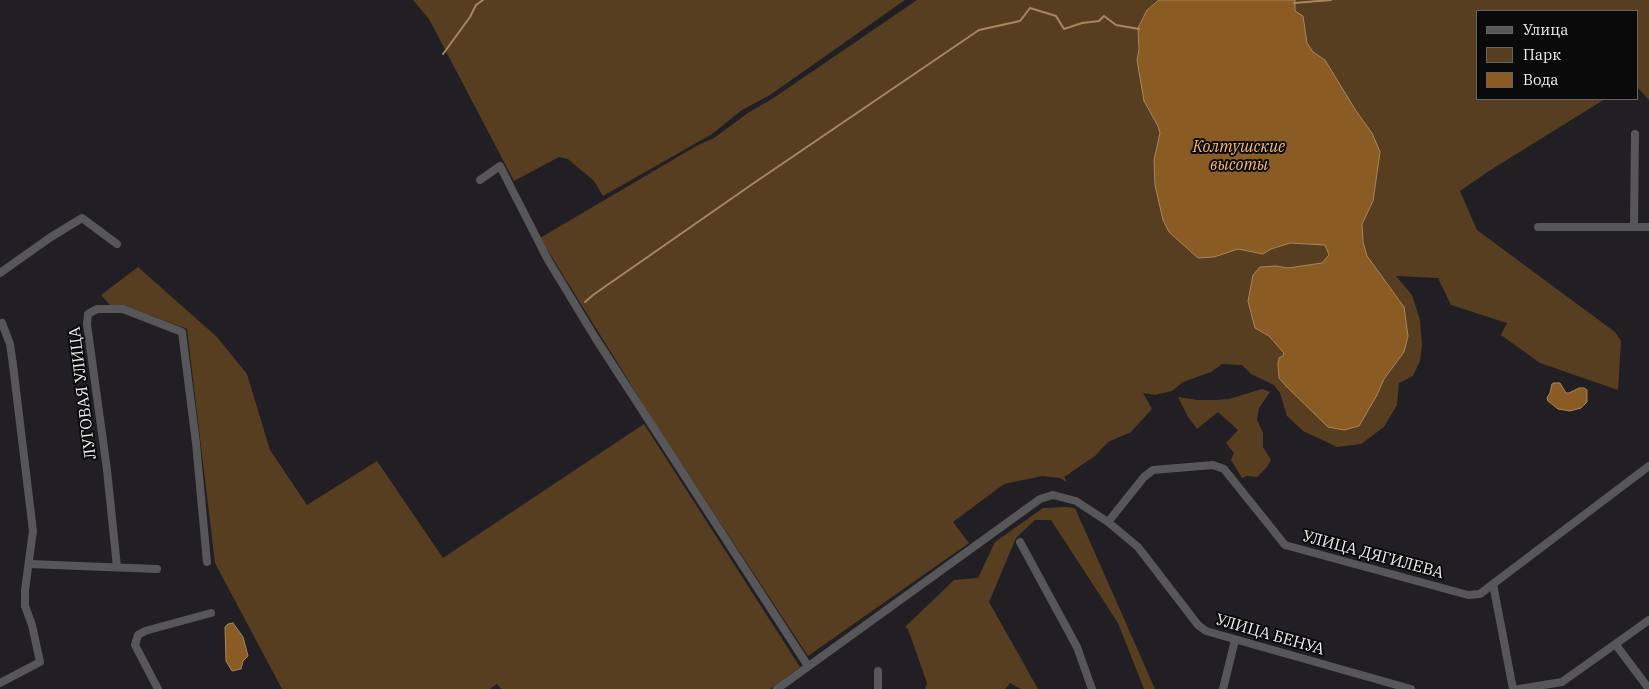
<!DOCTYPE html>
<html>
<head>
<meta charset="utf-8">
<style>
	body { margin:0 }
	#map { position:relative; width:1649px; height:689px; overflow:hidden; background:#211f23; font-family:"IBM Plex Serif",serif }
	canvas { display:block }
	.legend { position:absolute; left:1476px; top:10px; width:162px; height:90px; box-sizing:border-box; background:#0a0a0b; border:1px solid #656466; margin:0; padding:6px 9px; list-style:none; font-size:15px; color:#edecee }
	.legend li { display:flex; align-items:center; gap:10px; height:25px }
	.legend b { width:25px; border:1px solid #656466 }
</style>
</head>
<body>
<div id="map">
<canvas width="1649" height="689"></canvas>
<ul class="legend">
<li><b style="height:6px;background:#575658"></b>Улица</li>
<li><b style="height:14px;background:#583e21"></b>Парк</li>
<li><b style="height:14px;background:#8a5b22"></b>Вода</li>
</ul>
</div>
<script>
const c = document.querySelector('canvas').getContext('2d');
c.lineJoin = 'round';
function paint(path, color) { c.fillStyle = color; c.fill(path, 'evenodd'); }
const shape = rows => new Path2D(rows.map(r => 'M' + r).join(''));
function stroke(path, color, width, dash) { c.strokeStyle = color; c.lineWidth = width; c.lineCap = dash ? 'butt' : 'round'; c.setLineDash(dash || []); c.stroke(path); }
function label(font, color, halo, rows, align = 'center') {
  c.font = font + ' "IBM Plex Serif",serif'; c.lineWidth = 4; c.setLineDash([]); c.textBaseline = 'middle'; c.strokeStyle = halo; c.fillStyle = color; for (const [text, x, y, turn = 0] of rows) {
    c.save(); c.translate(x, y); c.rotate((+turn || 0) * Math.PI / 180); c.textAlign = isNaN(turn) ? turn : align; if (halo) c.strokeText(text, 0, 0); c.fillText(text, 0, 0); c.restore();
  }
}
paint(shape([
	[413,0,905,0,770,95,742,110,712,134,603,196,594,181,568,159,559,157,514,181,429,19],
	[917,0,1649,0,1649,100,1638,88,1638,11,1478,11,1478,99,1605,99,1489,171,1460,191,1477,230,1615,332,1621,341,1618,390,1540,363,1501,335,1507,323,1451,305,1438,278,1396,276,1412,295,1420,320,1422,345,1420,361,1413,376,1399,383,1397,405,1384,427,1361,444,1337,447,1303,431,1287,416,1280,393,1274,385,1251,374,1242,365,1222,364,1211,372,1183,382,1172,391,1155,395,1143,393,1152,409,1131,432,1108,442,1095,456,1064,477,1067,482,1060,478,1042,476,1004,484,953,522,969,543,808,656,656,425,540,238,698,145,714,138,748,113,775,97],
	[138,267,217,337,247,374,270,450,307,505,377,461,443,558,644,424,800,667,770,689,501,689,497,684,490,689,282,689,215,563,187,329,131,308,110,305,101,295],
	[1262,389,1270,392,1259,408,1257,420,1263,433,1263,447,1271,460,1267,467,1257,477,1247,476,1242,478,1231,460,1234,453,1226,443,1238,430,1218,412,1197,429,1188,417,1178,397,1197,400,1217,400,1229,399],
	[1066,507,1075,508,1155,689,1144,689,1118,623,1051,520,1035,520,1016,538,989,602,1038,689,1021,689,1010,683,1005,689,925,689,927,683,908,629,905,627,954,580,978,578,995,542,1043,508]
]), '#583e21');
const water = shape([
	[1159,0,1295,0,1295,11,1303,16,1307,43,1313,52,1325,60,1356,111,1372,133,1380,152,1373,201,1362,224,1363,242,1367,256,1404,307,1408,336,1404,352,1384,379,1377,395,1359,426,1344,430,1328,427,1286,386,1279,378,1278,364,1279,358,1283,356,1284,353,1269,336,1255,328,1248,301,1253,275,1260,267,1276,266,1288,268,1322,263,1329,255,1325,245,1290,243,1271,249,1263,254,1238,249,1214,257,1198,258,1169,232,1163,220,1155,185,1154,160,1160,133,1158,126,1144,101,1137,60,1139,49,1138,28,1147,10,1159,0],
	[1554,383,1560,383,1566,393,1569,393,1579,388,1584,388,1587,390,1587,402,1581,408,1570,411,1558,409,1548,401,1547,398,1550,393,1552,384,1554,383],
	[233,623,243,637,248,656,243,661,241,669,232,671,226,661,225,627,228,624,233,623]
]);
paint(water, '#8a5b22');
stroke(water, '#a8865f', 1);
stroke(shape([
	[1294,3,1331,0],
	[443,54,470,17,476,5,483,0],
	[585,302,593,295,751,185,979,30,1020,21,1030,8,1056,16,1064,29,1082,23,1099,21,1104,16,1116,25,1139,29]
]), '#a8865f', 2);
stroke(shape([
	[480,180,500,166,548,260,596,339,808,666],
	[1634,226,1635,134],
	[1538,227,1649,227],
	[0,273,51,237,82,218,117,244],
	[1108,522,1144,477,1153,470,1213,465,1224,469,1285,545,1468,595,1480,594,1493,584,1649,466],
	[1020,542,1077,647,1092,689],
	[29,564,157,569],
	[117,567,107,470,87,324,88,314,97,309,123,309,182,332,196,443,207,562],
	[1493,584,1513,689],
	[1616,645,1649,689],
	[0,683,40,662,32,625,25,606,25,590,33,531,13,365,10,344,2,323],
	[158,689,135,645,138,635,145,631,211,613],
	[777,689,1040,499,1053,495,1076,501,1108,522,1138,547,1198,625,1206,631,1411,689],
	[878,689,878,671],
	[1223,689,1235,640],
	[1519,689,1562,682,1649,620]
]), '#575658', 8);
label('italic 16px', '#fcb86a', '#0a0a0b', [
	["Колтушские",1239,147],
	["высоты",1239,165]
]);
label('16px', '#edecee', '#0a0a0b', [
	["ЛУГОВАЯ УЛИЦА",83,393,-97],
	["УЛИЦА ДЯГИЛЕВА",1373,555,15],
	["УЛИЦА БЕНУА",1270,635,16]
]);
</script>
</body>
</html>
